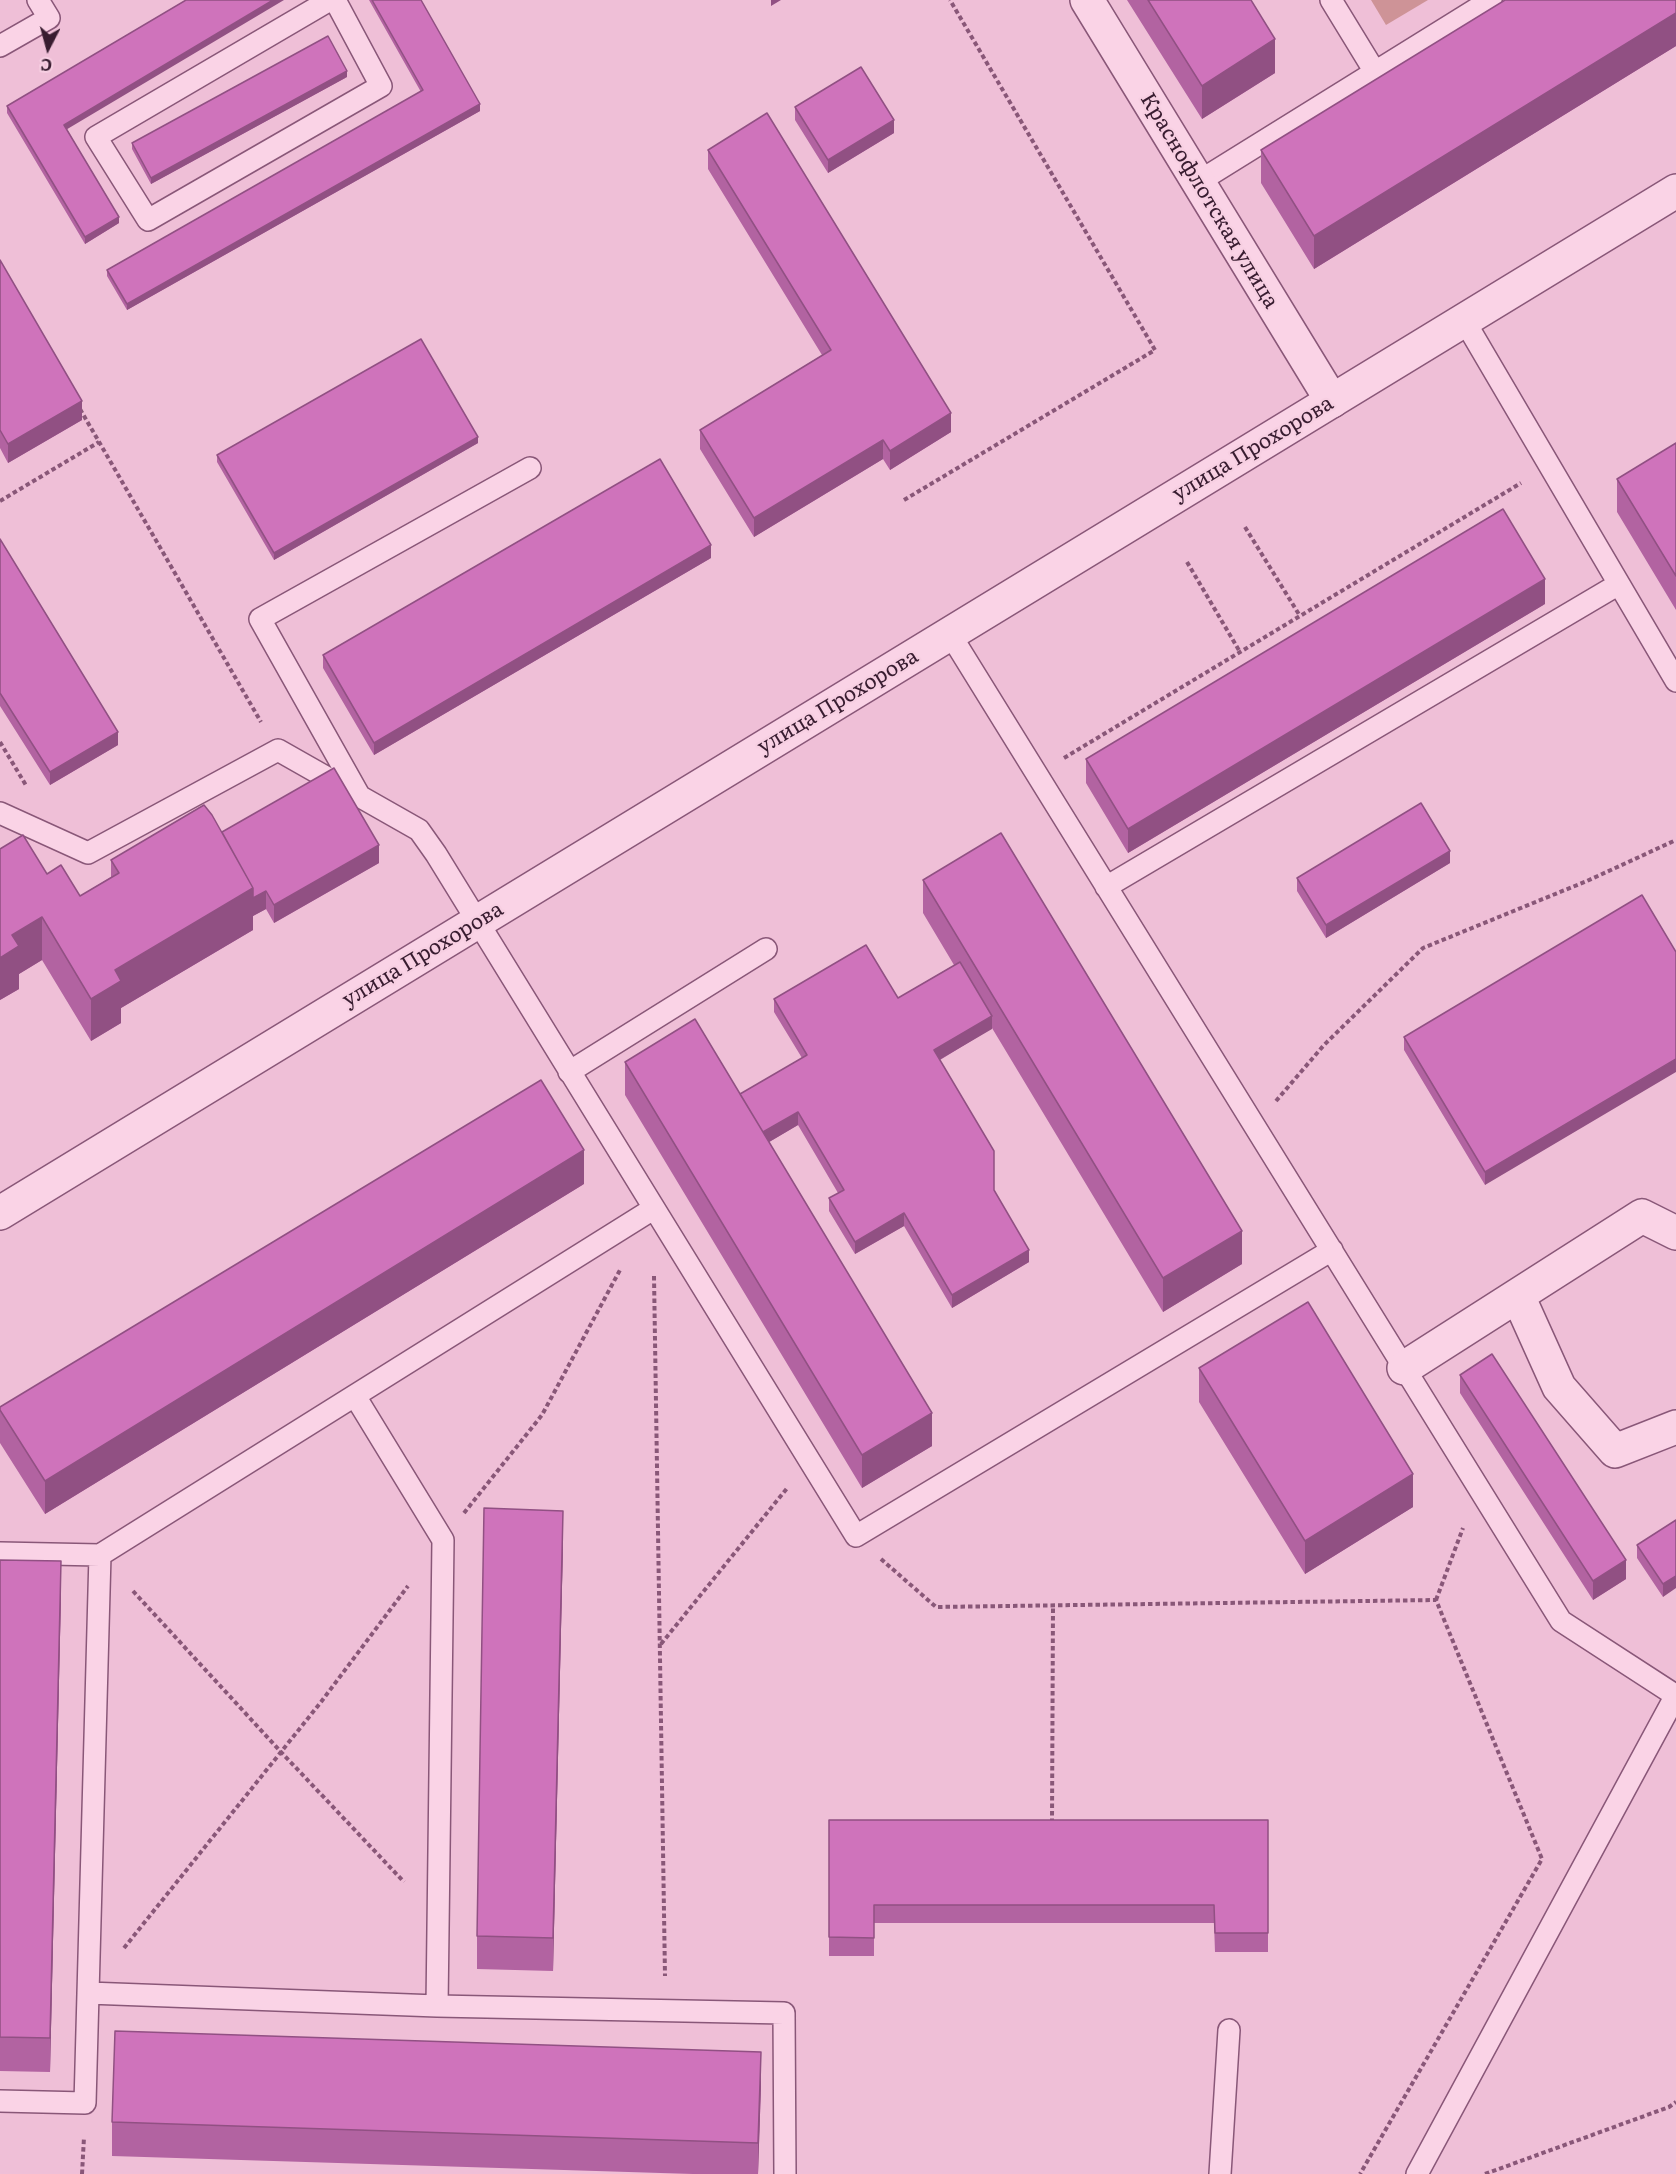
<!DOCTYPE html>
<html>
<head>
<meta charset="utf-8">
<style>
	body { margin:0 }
	#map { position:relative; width:1676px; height:2174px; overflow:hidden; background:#efbfd7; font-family:Literata,serif }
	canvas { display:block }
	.north { position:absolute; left:18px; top:18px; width:60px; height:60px; -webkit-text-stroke:4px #f7cfe2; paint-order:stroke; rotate:186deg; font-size:16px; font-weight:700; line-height:24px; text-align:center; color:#381c30 }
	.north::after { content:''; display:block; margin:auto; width:21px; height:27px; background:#381c30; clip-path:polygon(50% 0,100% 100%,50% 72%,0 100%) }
</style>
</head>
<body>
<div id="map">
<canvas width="1676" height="2174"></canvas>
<div class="north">С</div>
</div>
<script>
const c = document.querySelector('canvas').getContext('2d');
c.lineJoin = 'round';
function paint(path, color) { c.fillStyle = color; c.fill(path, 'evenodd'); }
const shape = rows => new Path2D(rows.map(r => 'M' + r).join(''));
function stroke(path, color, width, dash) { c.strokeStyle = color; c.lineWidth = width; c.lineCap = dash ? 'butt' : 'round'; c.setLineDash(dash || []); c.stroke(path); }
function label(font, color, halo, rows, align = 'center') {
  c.font = font + ' Literata,serif'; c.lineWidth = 4.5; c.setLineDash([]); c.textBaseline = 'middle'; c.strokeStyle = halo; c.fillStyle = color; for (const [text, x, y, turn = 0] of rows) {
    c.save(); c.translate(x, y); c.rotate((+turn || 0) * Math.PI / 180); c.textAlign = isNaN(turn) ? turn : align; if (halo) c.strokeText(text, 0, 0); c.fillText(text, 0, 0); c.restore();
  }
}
paint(shape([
	[1371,0,1428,0,1386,25]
]), '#ce9397');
const service = shape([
	[330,0,96,137,148,220,381,86,335,0],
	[1331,0,1375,72],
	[0,46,49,18,38,0],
	[1198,182,1491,0],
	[1464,320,1676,681],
	[950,634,1561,1621,1675,1695],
	[360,797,260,619,530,468],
	[0,813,88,853,278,750,419,830,436,854,856,1536,1332,1250],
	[1106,887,1619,584],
	[569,1072,766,949],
	[355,1396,443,1540,437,2006],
	[0,1553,100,1555],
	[88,1993,437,2006,784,2013,785,2174],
	[0,2101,85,2103,100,1555,653,1209],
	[1220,2174,1229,2030],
	[1417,2174,1676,1695]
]);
const minor = shape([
	[1087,0,1332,401],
	[1518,1296,1559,1387,1615,1451,1676,1427],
	[1404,1368,1642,1216,1676,1233]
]);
const tertiary = shape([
	[0,1213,1676,191]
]);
stroke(service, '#895778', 24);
stroke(minor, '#895778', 36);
stroke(tertiary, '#895778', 36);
stroke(shape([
	[80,409,261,722],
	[904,500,1155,350,950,0],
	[0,501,99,442],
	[1245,527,1300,616],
	[1187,562,1240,652],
	[0,742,27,787],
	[1064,758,1521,483],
	[1276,1101,1324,1045,1423,948,1587,881,1676,840],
	[654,1276,665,1976],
	[464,1513,542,1415,620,1270],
	[881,1559,936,1607,1436,1600,1542,1859,1360,2174],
	[133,1591,281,1752,404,1882],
	[1436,1600,1463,1528],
	[661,1644,788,1487],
	[1052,1823,1053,1606],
	[124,1948,321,1702,408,1586],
	[82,2174,84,2137],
	[1485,2174,1669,2107,1676,2102]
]), '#895778', 4, [4.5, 3]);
stroke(service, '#fad3e6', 21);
stroke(minor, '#fad3e6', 33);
stroke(tertiary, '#fad3e6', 33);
paint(shape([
	[369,0,421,0,480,111,127,310,107,276,107,270,421,92],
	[1127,0,1251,0,1275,73,1202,119],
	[1676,0,1676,46,1314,269,1261,183,1261,150],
	[347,77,151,184,132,149,132,143],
	[7,106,67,129,119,223,85,244,7,113],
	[795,107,894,133,828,173,795,120],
	[708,150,951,432,890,470,883,459,754,537,700,449,700,430,822,355,708,169],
	[0,260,82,420,8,463,0,448],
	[478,443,274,560,217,462,217,455],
	[1676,443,1676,610,1617,512,1617,479],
	[0,539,118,745,50,785,0,706],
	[711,558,374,755,323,668,323,655],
	[1545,604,1128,853,1086,783,1086,759],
	[222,832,379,863,274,923,266,909,253,916,253,930,121,1008,121,1023,91,1041,42,960,19,974,19,989,0,1000,47,874,80,896,111,877,111,860],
	[1450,863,1326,938,1297,891,1297,878],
	[923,880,1242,1264,1163,1312,992,1028,940,1060,994,1190,1029,1262,952,1308,904,1226,855,1254,829,1211,829,1198,838,1193,798,1125,769,1142,932,1446,862,1488,625,1095,625,1062,740,1094,802,1058,774,1012,774,999,898,998,954,965,923,913],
	[1642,895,1485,1185,1404,1050,1404,1037],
	[584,1184,45,1514,0,1443,0,1407],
	[1199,1368,1413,1507,1305,1574,1199,1402],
	[1460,1375,1626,1579,1593,1600,1460,1393],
	[1676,1520,1663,1597,1637,1558,1637,1545],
	[563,1544,553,1971,477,1969,477,1936],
	[0,1560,61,1594,50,2072,0,2071],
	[829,1820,1268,1820,1268,1952,1215,1952,1214,1923,874,1923,874,1956,829,1956],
	[761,2085,758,2174,693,2174,112,2156,112,2122]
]), '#b263a1');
paint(shape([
	[273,0,284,0,64,131,64,125],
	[771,0,781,0,771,6],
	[1676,13,1676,46,1314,269,1314,236],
	[1275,39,1275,73,1202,119,1202,86],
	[347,71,347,77,151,184,151,178],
	[480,104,480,111,127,310,127,304],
	[894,120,894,133,828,173,828,160],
	[119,217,119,223,85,244,85,237],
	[82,401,82,420,8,463,8,444],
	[951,413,951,432,890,470,890,451],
	[478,437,478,443,274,560,274,553],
	[883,440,883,459,754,537,754,518],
	[711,545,711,558,374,755,374,743],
	[1545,579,1545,604,1128,853,1128,829],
	[118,732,118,745,50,785,50,772],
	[379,845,379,863,274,923,274,905],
	[1450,851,1450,863,1326,938,1326,925],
	[253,888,266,891,266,909,253,916,253,930,121,1008,121,1023,91,1041,91,999,115,970],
	[42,917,42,960,19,974,19,989,0,1000,0,958,12,935],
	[992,1016,992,1029,934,1063,934,1050],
	[1676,1059,1676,1072,1485,1185,1485,1172],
	[798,1112,798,1125,754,1151,754,1138],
	[584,1150,584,1184,45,1514,45,1481],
	[904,1213,904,1226,855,1254,855,1242],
	[1242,1231,1242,1264,1163,1312,1163,1278],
	[1029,1250,1029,1262,952,1308,952,1295],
	[932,1413,932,1446,862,1488,862,1455],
	[1413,1474,1413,1507,1305,1574,1305,1541],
	[563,1511,563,1544,553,1971,553,1938],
	[1626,1560,1626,1579,1593,1600,1593,1581],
	[61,1561,61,1594,50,2072,50,2038],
	[1676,1576,1676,1588,1663,1597,1663,1584],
	[761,2052,761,2085,758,2174,758,2143]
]), '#915083');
const building = shape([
	[186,0,273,0,64,125,119,217,85,237,7,106,186,0],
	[372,0,421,0,480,104,127,304,107,270,423,90,372,0],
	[1148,0,1251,0,1275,39,1202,86,1148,0],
	[1505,0,1676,0,1676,13,1314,236,1261,150,1505,0],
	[328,36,347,71,151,178,132,143,328,36],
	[861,67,894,120,828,160,795,107,861,67],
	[767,113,951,413,890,451,883,440,754,518,700,430,831,350,708,150,767,113],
	[0,260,82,401,8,444,0,430,0,260],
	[421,339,478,437,274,553,217,455,421,339],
	[1676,443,1676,576,1617,479,1676,443],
	[660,459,711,545,374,743,323,655,660,459],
	[1503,509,1545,579,1128,829,1086,759,1503,509],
	[0,539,118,732,50,772,0,693,0,539],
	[334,768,379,845,274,905,266,891,253,898,253,888,222,832,334,768],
	[1421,803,1450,851,1326,925,1297,878,1421,803],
	[204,805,212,815,253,888,115,970,121,981,91,999,42,917,12,935,19,946,0,958,0,849,23,835,47,874,61,865,80,896,119,873,111,860,204,805],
	[1001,833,1242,1231,1163,1278,923,880,1001,833],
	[1642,895,1676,952,1676,1059,1485,1172,1404,1037,1642,895],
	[866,945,898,998,960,962,992,1016,934,1050,994,1151,994,1190,1029,1250,952,1295,904,1213,855,1242,829,1198,844,1190,798,1112,763,1132,740,1094,807,1055,774,999,866,945],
	[695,1019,932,1413,862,1455,625,1062,695,1019],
	[541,1080,584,1150,45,1481,0,1410,0,1407,541,1080],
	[1308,1302,1413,1474,1305,1541,1199,1368,1308,1302],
	[1492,1354,1626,1560,1593,1581,1460,1375,1492,1354],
	[484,1508,563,1511,553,1938,477,1936,484,1508],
	[1676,1520,1676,1576,1663,1584,1637,1545,1676,1520],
	[0,1560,61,1561,50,2038,0,2037,0,1560],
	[829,1820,1268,1820,1268,1933,1215,1933,1214,1905,874,1905,874,1938,829,1937,829,1820],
	[115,2031,761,2052,758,2143,112,2122,115,2031]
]);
paint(building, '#cf73bb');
stroke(building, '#915083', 1.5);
label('21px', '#381c30', '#f7cfe2', [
	["Краснофлотская улица",1209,201,59],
	["улица Прохорова",1253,449,-31],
	["улица Прохорова",838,702,-31],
	["улица Прохорова",423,955,-31]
]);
</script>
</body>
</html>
